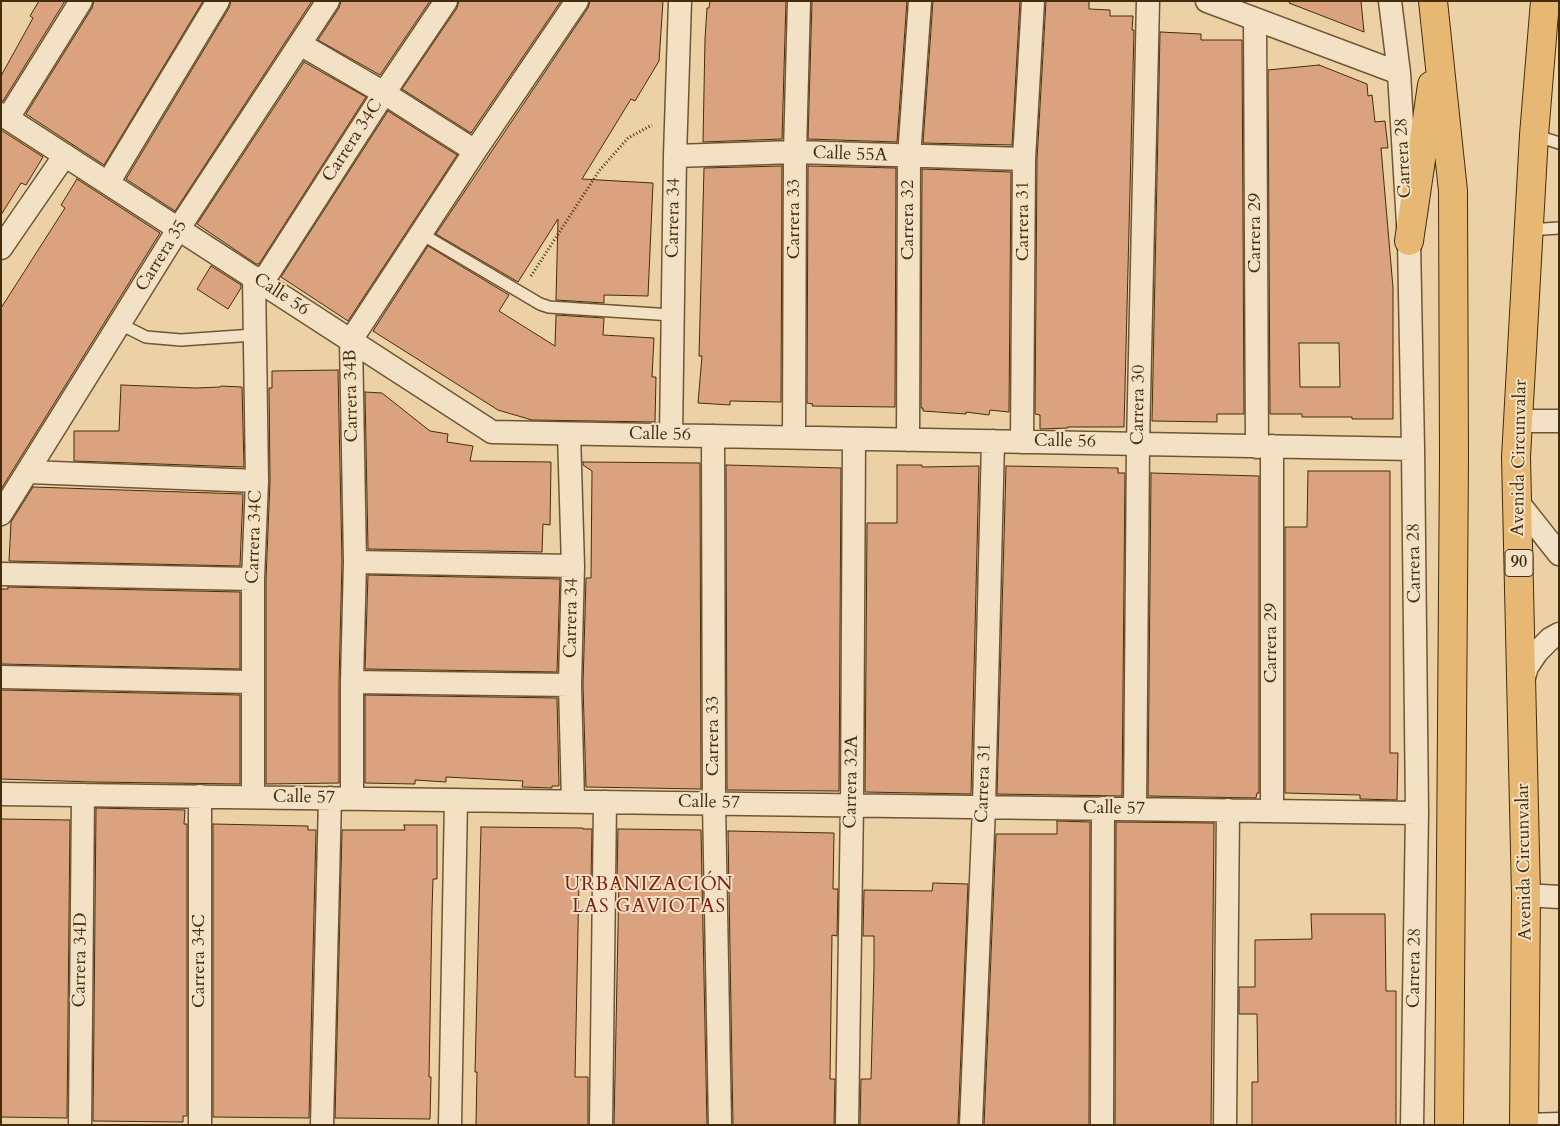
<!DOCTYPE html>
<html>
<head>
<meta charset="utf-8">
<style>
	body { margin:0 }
	#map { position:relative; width:1560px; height:1126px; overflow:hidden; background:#ecd1a6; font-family:Cardo,serif }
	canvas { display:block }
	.frame { position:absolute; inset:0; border:2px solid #442d0c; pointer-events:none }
</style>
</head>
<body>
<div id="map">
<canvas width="1560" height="1126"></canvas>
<div class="frame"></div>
</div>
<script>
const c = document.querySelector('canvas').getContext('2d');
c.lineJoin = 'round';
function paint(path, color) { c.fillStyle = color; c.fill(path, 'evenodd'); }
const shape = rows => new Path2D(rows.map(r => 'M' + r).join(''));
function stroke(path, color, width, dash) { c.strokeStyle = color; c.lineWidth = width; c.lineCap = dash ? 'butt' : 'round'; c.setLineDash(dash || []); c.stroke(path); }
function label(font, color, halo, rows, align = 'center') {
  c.font = font + ' Cardo,serif'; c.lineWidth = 4; c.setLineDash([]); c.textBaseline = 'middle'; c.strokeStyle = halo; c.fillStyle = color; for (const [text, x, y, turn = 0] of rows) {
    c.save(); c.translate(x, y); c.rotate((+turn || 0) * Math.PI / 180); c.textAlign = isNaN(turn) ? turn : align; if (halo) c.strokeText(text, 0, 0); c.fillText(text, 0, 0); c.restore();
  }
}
const building = shape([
	[39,1,65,1,3,101,1,101,1,76,33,18,30,16,39,1],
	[94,1,203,1,104,165,26,114,92,8,94,1],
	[231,1,312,1,175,211,126,179,229,8,231,1],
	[341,1,430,1,380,75,318,40,339,8,341,1],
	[459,1,561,1,471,133,402,89,457,8,459,1],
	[590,1,663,1,659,61,635,101,631,99,582,179,653,183,648,296,604,295,604,303,556,300,558,219,518,282,436,234,588,8,590,1],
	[710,1,786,1,782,139,703,142,705,39,707,8,709,8,710,1],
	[812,1,907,1,897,142,808,139,812,1],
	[933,1,1020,1,1012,145,923,143,933,1],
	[1046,1,1089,1,1089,9,1110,10,1110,16,1133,16,1132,30,1134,30,1124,427,1068,427,1068,428,1040,429,1040,415,1035,414,1037,159,1046,1],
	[1290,1,1361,1,1364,32,1289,3,1290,1],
	[1160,32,1201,34,1201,40,1242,40,1244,414,1217,414,1217,422,1152,421,1160,32],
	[304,62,366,97,259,264,256,264,197,224,304,62],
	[1319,65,1367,84,1368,96,1372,95,1375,122,1385,121,1388,148,1381,148,1393,288,1393,419,1352,419,1352,417,1302,417,1302,414,1270,414,1268,70,1319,65],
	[1299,343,1339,343,1340,387,1300,387,1299,343],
	[388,111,457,155,348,321,281,277,388,111],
	[1,130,43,157,26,185,21,183,1,215,1,130],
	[782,166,781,402,730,401,730,405,698,403,702,356,699,356,704,168,782,166],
	[808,166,896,168,895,407,812,406,813,404,807,403,808,166],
	[922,169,1011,172,1009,412,990,410,989,415,966,412,966,414,923,411,923,408,921,408,922,169],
	[77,179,160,233,1,489,1,308,65,208,61,205,77,179],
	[428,246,509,295,499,311,555,346,556,315,604,318,603,335,654,338,652,377,656,377,655,422,532,420,498,410,373,331,428,246],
	[211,266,241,285,241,288,228,309,197,289,211,266],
	[338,370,342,562,339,682,339,783,266,784,266,579,270,481,269,388,272,388,272,371,338,370],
	[121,385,196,388,220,387,221,386,242,387,244,467,74,461,74,431,119,431,121,385],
	[365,392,382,393,430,431,448,434,447,442,473,446,470,461,551,462,550,525,543,524,542,552,368,549,365,392],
	[583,462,700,463,701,789,586,787,583,685,586,578,591,578,592,471,583,465,583,462],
	[726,465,841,468,839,791,727,790,726,465],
	[897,465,922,465,922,467,979,466,971,794,865,792,867,523,897,523,897,465],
	[1006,466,1118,468,1118,473,1125,473,1122,796,997,794,1006,466],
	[1308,471,1390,471,1390,753,1398,753,1397,800,1360,799,1360,795,1285,793,1285,527,1307,527,1308,471],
	[1151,473,1259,476,1259,793,1257,793,1256,798,1148,796,1151,473],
	[33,487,243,494,240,566,9,561,11,522,33,487],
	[368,575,560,579,557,672,365,669,368,575],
	[8,587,240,592,240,669,1,664,1,589,8,589,8,587],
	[1,690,240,695,240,784,92,782,1,779,1,690],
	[365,695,557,698,559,786,552,786,552,788,522,787,523,781,446,777,446,782,415,780,415,784,365,783,365,695],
	[96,808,185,810,184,824,187,824,187,1116,183,1116,183,1122,93,1121,96,808],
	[1,819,70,820,67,1118,1,1117,1,819],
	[1057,821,1090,822,1089,1125,984,1125,996,834,1057,834,1057,821],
	[1116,822,1214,823,1211,1125,1115,1125,1116,822],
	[213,824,308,826,308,830,316,830,309,1118,213,1117,213,824],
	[404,825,437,825,437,879,433,879,432,910,429,1077,431,1077,430,1119,335,1118,342,830,405,830,404,825],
	[481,827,583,828,583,829,592,829,591,880,579,880,575,1077,588,1077,588,1125,476,1125,477,1072,475,1072,481,827],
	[618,829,701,830,707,1125,614,1125,619,880,617,880,618,829],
	[728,831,834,833,833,889,838,889,837,936,832,935,830,1079,835,1079,834,1125,733,1125,728,831],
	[933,883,968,884,958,1125,860,1125,861,1079,871,1079,874,968,874,936,863,936,864,890,932,891,933,883],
	[1311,914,1385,914,1386,991,1396,991,1396,1125,1252,1125,1252,1082,1258,1082,1257,1014,1239,1014,1239,987,1255,987,1255,940,1312,939,1311,914]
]);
paint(building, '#dba27f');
stroke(building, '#442d0c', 1);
const lane = shape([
	[1534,135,1559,143],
	[1529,230,1559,228],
	[420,233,540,304,549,307,672,315],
	[120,324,146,337,181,340,254,335]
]);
const street = shape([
	[1207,1,1399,73],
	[1390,1,1399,73,1409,241,1413,449,1417,813,1412,1125],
	[1255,20,1257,447],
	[300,44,384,93,475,151],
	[1,114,492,432,1413,449],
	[8,118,81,1],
	[675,156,795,152,1024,159],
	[108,183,218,1],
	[1,248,65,155],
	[262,283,384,93,446,1],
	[1518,421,1559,421],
	[569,434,573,566,570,685,573,801],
	[671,435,675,156,680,1],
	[713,436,714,803,720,1125],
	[794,437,795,152,799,1],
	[908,440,909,157,920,1],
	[1022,442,1024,159,1033,1],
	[1272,446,1272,810],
	[29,472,257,481],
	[1517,501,1559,554],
	[1,514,179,228,328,1],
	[355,562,573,566],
	[1,574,253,579],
	[1,677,252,682],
	[352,682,570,685],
	[1522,684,1527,667,1537,652,1550,639,1559,634],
	[1,794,1417,813],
	[253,797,253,579,257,481,254,277],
	[352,798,352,682,355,562,351,340,475,151,577,1],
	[1135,809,1138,444,1148,1],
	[1526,895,1559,897],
	[80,1125,83,795],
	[200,1125,200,796],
	[322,1125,330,798],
	[450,1125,456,800],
	[601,1125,605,802],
	[847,1125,852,805,854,439],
	[971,1125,984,807,993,441],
	[1102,1125,1103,808],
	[1225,1125,1228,810],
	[1524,1125,1559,1124]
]);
const highway = shape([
	[1433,1,1453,191,1454,458,1449,1125],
	[1409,241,1432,85],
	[1524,1125,1526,895,1516,457,1534,135,1545,1]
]);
stroke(lane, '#6e5632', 14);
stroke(street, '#6e5632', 25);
stroke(highway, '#442d0c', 30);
stroke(shape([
	[531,276,599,171,628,138,652,125]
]), '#442d0c', 3, [1, 2.5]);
stroke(lane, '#f3e1c5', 11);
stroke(street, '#f3e1c5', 22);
stroke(highway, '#e6b873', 28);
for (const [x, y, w] of [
	[1519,563,28]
]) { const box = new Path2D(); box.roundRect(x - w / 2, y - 13.5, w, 27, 4); c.fillStyle = '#f3e1c5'; c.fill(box); stroke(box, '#442d0c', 1); }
label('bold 16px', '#442d0c', null, [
	["90",1519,563]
]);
label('18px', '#442d0c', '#f3e1c5', [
	["Carrera 34C",353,141,-57],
	["Calle 55A",850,155,2],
	["Carrera 28",1404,158,-93],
	["Carrera 34",674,218,-89],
	["Carrera 33",795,219,-90],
	["Carrera 32",909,220,-90],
	["Carrera 31",1024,221,-90],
	["Carrera 29",1256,233,-90],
	["Carrera 35",162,256,-58],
	["Calle 56",281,295,33],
	["Carrera 34B",352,396,-91],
	["Carrera 30",1139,405,-89],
	["Calle 56",660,435,1],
	["Calle 56",1065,442,1],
	["Avenida Circunvalar",1520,458,-89],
	["Carrera 34C",255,537,-88],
	["Carrera 28",1415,563,-91],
	["Carrera 34",572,618,-89],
	["Carrera 29",1272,643,-90],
	["Carrera 33",714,736,-90],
	["Carrera 32A",852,782,-89],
	["Carrera 31",984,783,-88],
	["Calle 57",304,798,1],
	["Calle 57",709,803,1],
	["Calle 57",1114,809,1],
	["Avenida Circunvalar",1525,862,-91],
	["Carrera 34D",81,960,-89],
	["Carrera 34C",200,961,-90],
	["Carrera 28",1415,968,-89]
]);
c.letterSpacing = '1px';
label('19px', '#7a1f14', '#f3e1c5', [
	["URBANIZACIÓN",649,886],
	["LAS GAVIOTAS",649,908]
]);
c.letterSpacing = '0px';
</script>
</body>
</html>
